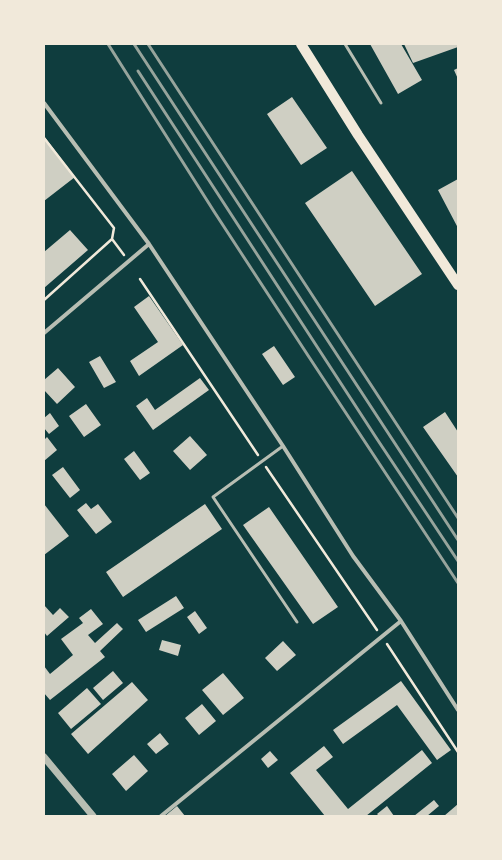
<!DOCTYPE html>
<html>
<head>
<meta charset="utf-8">
<style>
	body { margin:0 }
	#map { position:relative; width:502px; height:860px; overflow:hidden; background:#0f3d3e; font-family:"Exo 2",sans-serif }
	canvas { display:block }
	.frame { position:absolute; inset:0; border:45px solid #f1e9da; pointer-events:none }
</style>
</head>
<body>
<div id="map">
<canvas width="502" height="860"></canvas>
<div class="frame"></div>
</div>
<script>
const c = document.querySelector('canvas').getContext('2d');
c.lineJoin = 'round';
function paint(path, color) { c.fillStyle = color; c.fill(path, 'evenodd'); }
const shape = rows => new Path2D(rows.map(r => 'M' + r).join(''));
function stroke(path, color, width, dash) { c.strokeStyle = color; c.lineWidth = width; c.lineCap = dash ? 'butt' : 'round'; c.setLineDash(dash || []); c.stroke(path); }
paint(shape([
	[370,44,401,44,422,80,398,94],
	[404,44,458,44,458,47,413,63],
	[458,68,458,79,454,70],
	[292,97,327,148,301,165,267,114],
	[44,136,75,177,44,201],
	[352,171,422,274,375,306,305,203],
	[458,179,458,228,438,190],
	[70,230,88,250,44,288,44,252],
	[149,296,183,345,139,376,130,361,158,342,134,307],
	[274,346,295,377,283,385,262,354],
	[100,356,116,382,104,388,89,362],
	[58,368,75,387,57,404,44,390,44,380],
	[200,378,209,390,153,430,136,406,147,398,155,410],
	[86,404,101,425,84,437,69,416],
	[445,412,458,432,458,477,423,427],
	[50,413,59,426,49,434,44,428,44,418],
	[190,436,207,455,190,470,173,451],
	[47,437,57,450,44,461,44,440],
	[134,451,150,473,140,480,124,459],
	[63,467,80,490,70,498,52,475],
	[86,503,91,509,98,504,112,522,96,534,77,510],
	[44,504,69,536,44,555],
	[205,504,222,529,123,597,106,572],
	[269,507,338,607,313,624,243,525],
	[176,596,184,608,146,632,138,620],
	[44,605,53,615,60,608,69,617,47,636,44,632],
	[91,609,103,624,88,635,95,643,117,623,123,629,100,651,105,657,50,700,44,693,44,666,50,674,73,655,61,639,83,623,79,618],
	[195,611,207,628,199,634,187,617],
	[162,640,181,645,178,656,159,650],
	[283,641,296,655,277,671,265,658],
	[113,671,123,683,103,700,93,688],
	[223,673,244,698,223,715,202,690],
	[401,681,451,750,437,760,397,705,343,744,333,730],
	[132,682,148,700,88,754,71,734],
	[87,688,101,704,71,729,58,713],
	[202,704,216,721,199,735,185,718],
	[160,733,169,744,156,754,147,744],
	[324,746,333,757,316,770,348,809,422,750,432,763,366,816,325,816,290,773],
	[270,751,278,760,268,768,261,759],
	[134,755,148,771,126,791,112,774],
	[434,800,439,806,427,816,414,816],
	[458,804,458,816,444,816],
	[177,806,185,816,165,816],
	[387,806,394,816,379,816,377,814]
]), '#cfcfc3');
stroke(shape([
	[44,138,114,228,112,239,44,300],
	[112,239,124,255],
	[140,279,258,455],
	[266,467,377,630],
	[387,644,458,752]
]), '#f1e9da', 2.5);
stroke(shape([
	[345,44,381,103],
	[283,446,213,497,297,622]
]), '#b8beb3', 3);
stroke(shape([
	[44,103,149,244,283,446,353,556,401,621,458,710],
	[44,333,149,244],
	[161,816,401,621]
]), '#b8beb3', 4);
stroke(shape([
	[44,757,93,816]
]), '#b8beb3', 7);
stroke(shape([
	[301,44,358,135,458,285]
]), '#f1e9da', 10);
stroke(shape([
	[108,44,215,213,309,357,458,583],
	[134,44,458,540],
	[148,44,458,518],
	[138,71,377,439,458,561]
]), '#97a49c', 3);
</script>
</body>
</html>
